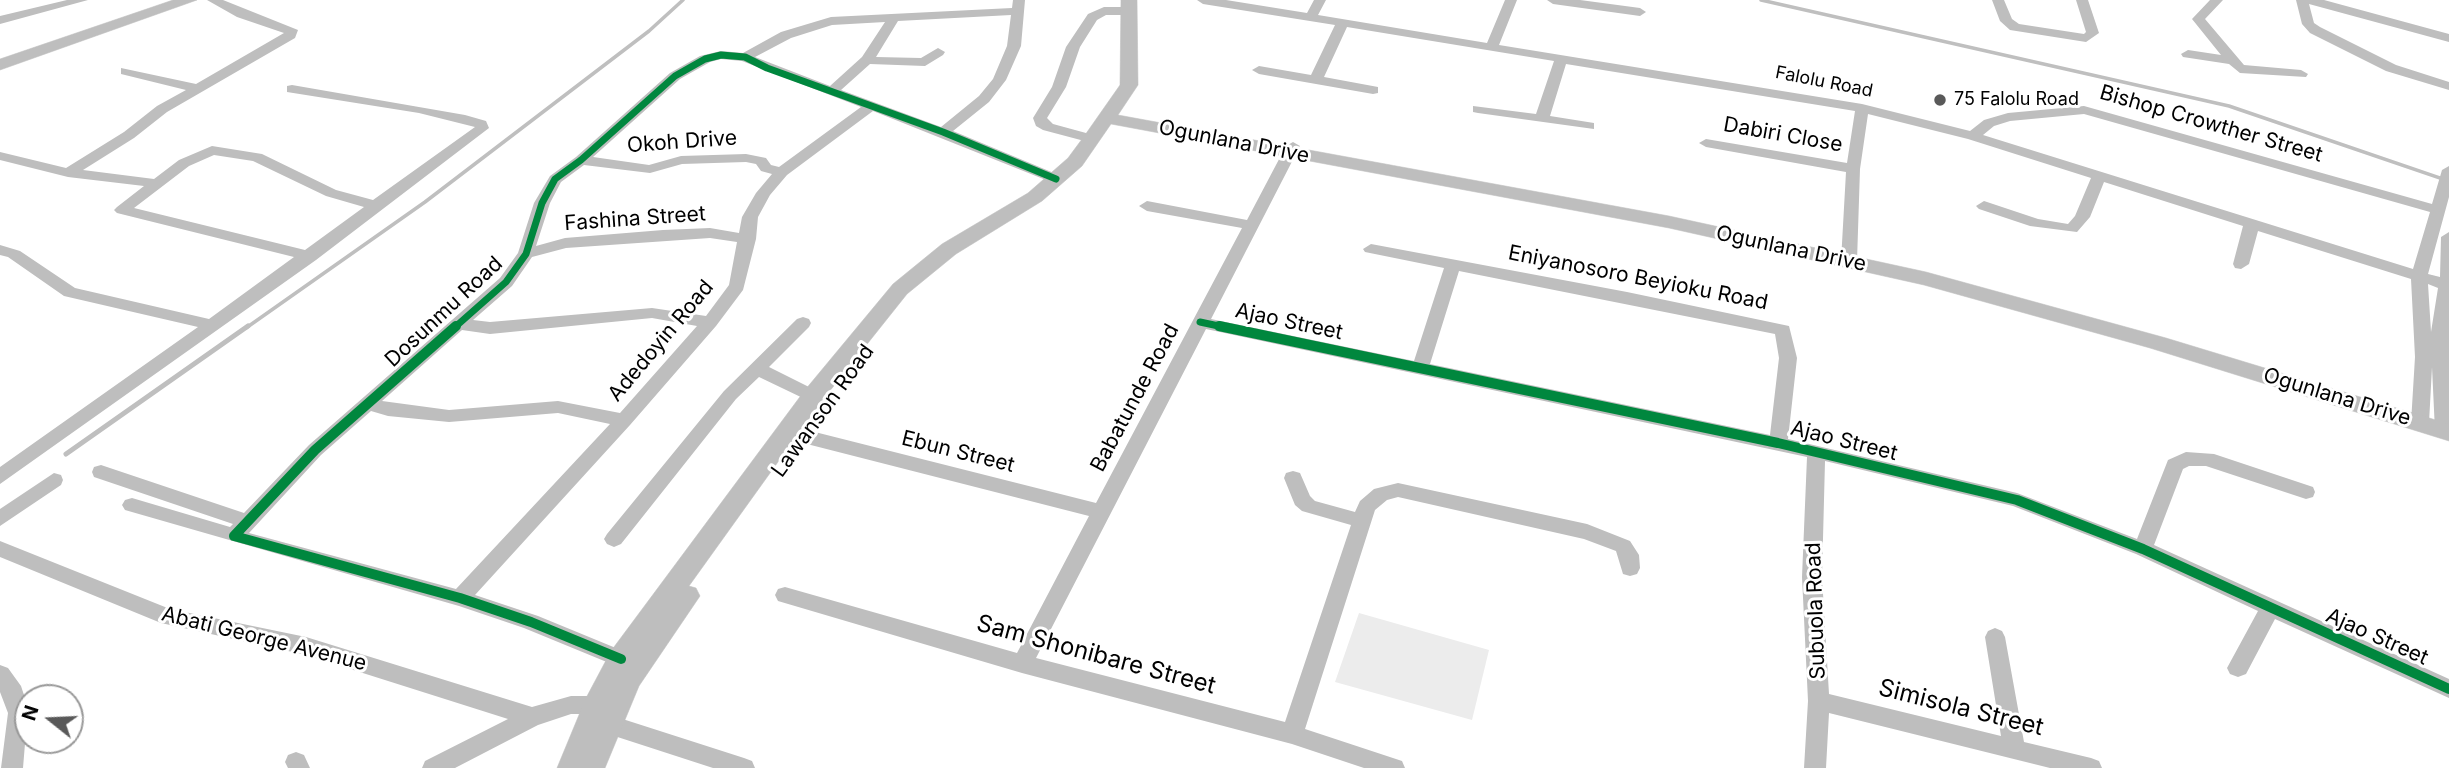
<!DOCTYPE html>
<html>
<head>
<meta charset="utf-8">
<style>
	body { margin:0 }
	#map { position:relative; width:2449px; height:768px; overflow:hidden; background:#fff; font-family:Inter,sans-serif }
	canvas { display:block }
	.north { position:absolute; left:14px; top:684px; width:70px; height:70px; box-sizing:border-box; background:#fff; border:2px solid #999; border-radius:50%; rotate:288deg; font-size:19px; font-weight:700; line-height:28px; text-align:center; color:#000 }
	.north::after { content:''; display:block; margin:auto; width:24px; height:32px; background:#595959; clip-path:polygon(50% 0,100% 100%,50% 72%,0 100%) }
</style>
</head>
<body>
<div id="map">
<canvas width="2449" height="768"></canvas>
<div class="north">N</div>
</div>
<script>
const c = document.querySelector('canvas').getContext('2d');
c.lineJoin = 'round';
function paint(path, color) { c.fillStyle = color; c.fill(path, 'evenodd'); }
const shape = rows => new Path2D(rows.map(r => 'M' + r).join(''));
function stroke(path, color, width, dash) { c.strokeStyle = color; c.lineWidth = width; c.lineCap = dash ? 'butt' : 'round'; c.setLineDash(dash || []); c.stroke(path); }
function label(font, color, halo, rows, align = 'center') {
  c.font = font + ' Inter,sans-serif'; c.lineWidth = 6; c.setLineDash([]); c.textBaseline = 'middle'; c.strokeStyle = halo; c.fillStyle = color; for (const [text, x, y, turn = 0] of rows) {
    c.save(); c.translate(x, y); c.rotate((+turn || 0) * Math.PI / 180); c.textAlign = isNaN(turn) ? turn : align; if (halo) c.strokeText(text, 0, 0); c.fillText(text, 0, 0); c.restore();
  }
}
paint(shape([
	[1359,613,1489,650,1472,720,1335,682]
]), '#ececec');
stroke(shape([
	[1761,0,2229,106,2449,181],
	[246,328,425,202,649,31,683,0]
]), '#bfbfbf', 3.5);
stroke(shape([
	[66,454,248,326]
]), '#bfbfbf', 5);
const major = shape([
	[173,0,197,0,0,70,0,59,173,0],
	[1121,0,1137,0,1138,85,1118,115,1669,216,1926,272,2166,338,2449,424,2449,441,2150,348,1924,285,1669,228,1111,124,1082,166,1042,201,956,254,907,294,821,402,689,586,696,588,700,596,639,686,605,768,557,768,586,698,611,651,805,390,893,284,942,244,1028,193,1068,158,1085,135,1120,85,1121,0]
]);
stroke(major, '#dbdbdb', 1);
paint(shape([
	[67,0,88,0,0,24,0,16,67,0],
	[207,0,223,0,298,30,295,38,167,112,134,138,83,170,154,179,179,160,212,146,262,154,336,190,373,200,475,127,419,113,287,92,287,86,292,85,465,115,486,121,489,128,316,260,0,484,0,467,198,327,64,296,8,257,0,255,0,245,20,251,75,288,209,319,294,257,117,213,114,210,117,207,144,186,68,177,0,160,0,152,66,168,124,132,157,106,186,90,121,74,121,68,196,84,284,33,237,17,207,0],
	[214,155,253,161,326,196,364,207,305,250,134,208,189,166,214,155],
	[1013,0,1025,0,1021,46,1006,80,989,102,953,131,1061,176,1061,182,1051,182,873,111,787,175,770,195,758,217,756,239,743,290,716,326,630,425,475,595,538,616,628,653,632,659,628,665,621,668,614,665,524,628,459,606,125,510,122,505,125,500,132,498,230,527,233,524,94,477,92,472,94,467,101,465,244,513,309,445,500,278,518,253,534,203,550,176,576,157,670,73,700,56,721,51,743,53,781,32,831,17,1012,8,1013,0],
	[1011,15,1007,46,993,79,979,96,941,127,841,90,870,64,925,66,943,55,945,52,938,48,921,58,876,57,898,21,1011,15],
	[885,22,862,57,830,86,755,57,791,38,832,25,885,22],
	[721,59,742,61,861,107,779,167,771,165,766,158,746,154,681,156,649,165,593,157,680,79,710,62,721,59],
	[746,162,756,164,761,171,772,174,756,193,742,217,739,233,710,228,663,230,565,238,536,246,550,203,561,182,584,165,650,173,682,164,746,162],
	[710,238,737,242,729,285,706,316,652,308,490,322,473,320,512,286,532,257,566,248,710,238],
	[652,318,697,326,620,413,558,401,449,410,382,401,462,330,490,334,652,318],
	[371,411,388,416,449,422,558,413,610,424,456,589,249,533,321,455,371,411],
	[1197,0,1226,0,1307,13,1314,0,1326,0,1318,15,1487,43,1505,0,1517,0,1499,45,1862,104,1970,131,1984,120,2008,113,2084,106,2432,204,2442,170,2449,166,2449,197,2428,274,2440,277,2441,237,2449,232,2449,436,2438,436,2435,431,2432,367,2429,423,2420,429,2411,423,2415,357,2411,279,2258,231,2249,264,2241,269,2235,268,2233,264,2243,226,2104,182,2090,217,2077,232,2030,226,1979,209,1976,206,1984,201,2038,219,2068,224,2075,216,2091,178,1968,139,1868,114,1860,169,1857,261,1849,266,1841,261,1846,172,1706,147,1699,143,1706,139,1847,163,1855,111,1566,64,1550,116,1594,123,1594,129,1478,113,1473,112,1473,106,1536,114,1554,61,1347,27,1324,77,1378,87,1378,93,1373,94,1259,74,1252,70,1259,66,1311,75,1335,25,1203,4,1197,0],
	[2084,114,2430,212,2413,269,1983,135,1994,126,2010,121,2084,114],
	[2428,284,2438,288,2431,332,2428,284],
	[1547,0,1580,0,1640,8,1646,12,1640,16,1553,4,1547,0],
	[1992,0,2004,0,2012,19,2019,24,2084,34,2086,32,2076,0,2088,0,2099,33,2086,42,2010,30,2000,21,1992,0],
	[2210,0,2223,0,2205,19,2244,65,2301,70,2308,74,2306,77,2240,73,2229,64,2183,57,2181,54,2188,50,2221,55,2192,19,2210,0],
	[2296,0,2324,0,2449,34,2449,42,2309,4,2314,23,2320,27,2396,65,2449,82,2449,90,2386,71,2310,33,2302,24,2296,0],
	[1104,7,1128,7,1134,11,1128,15,1106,15,1097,20,1080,47,1066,87,1047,118,1053,124,1097,136,1099,139,1092,143,1043,130,1036,126,1033,118,1052,87,1066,47,1088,14,1104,7],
	[1293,142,1300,146,1211,319,1414,361,1444,268,1365,252,1363,249,1371,244,1627,292,1789,326,1797,358,1788,439,2017,493,2137,539,2168,460,2186,452,2214,454,2313,487,2315,492,2313,497,2306,499,2206,466,2189,466,2183,469,2154,545,2449,679,2449,698,2275,619,2246,674,2238,677,2230,674,2227,668,2258,611,2136,554,2013,506,1825,461,1822,577,1829,694,2001,736,1985,637,1988,631,1995,628,2002,631,2005,637,2024,742,2091,758,2099,761,2102,768,2050,768,1829,713,1826,768,1804,768,1808,701,1802,577,1807,457,1206,329,1036,658,1285,722,1351,525,1302,511,1295,505,1284,478,1286,473,1293,471,1300,473,1310,496,1315,501,1355,512,1360,501,1374,489,1398,483,1587,524,1630,541,1639,555,1640,568,1637,574,1630,576,1623,574,1616,551,1584,539,1398,497,1387,500,1375,510,1305,729,1402,761,1405,768,1364,768,1292,744,1022,673,778,601,775,595,778,589,785,587,1017,653,1089,516,803,443,797,441,794,436,797,431,803,429,1096,503,1242,228,1147,211,1139,206,1147,201,1247,220,1286,146,1293,142],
	[1459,271,1775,334,1779,358,1770,435,1430,364,1459,271],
	[803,317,809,319,811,323,809,327,769,367,819,392,822,396,819,400,807,400,759,377,736,399,621,544,614,547,607,544,604,539,607,534,724,391,797,319,803,317],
	[54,473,61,475,63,480,61,485,0,526,0,509,54,473],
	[0,541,170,609,306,637,532,707,571,696,598,696,606,698,609,705,606,712,598,714,571,714,538,725,455,768,422,768,425,761,508,719,306,655,161,623,0,557,0,541],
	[0,665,8,668,21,686,28,707,23,768,1,768,8,713,0,692,0,665],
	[607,714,744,758,752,761,755,768,713,768,599,731,596,724,599,717,607,714],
	[296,752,304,755,310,768,288,768,285,762,288,755,296,752]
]), '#bebebe');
paint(major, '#bebebe');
stroke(shape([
	[1200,322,1228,328],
	[454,328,506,282,526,254,542,203,555,179,581,160,675,76,705,59,721,55,745,57,767,68,943,132,1056,179]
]), '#00873e', 7);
stroke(shape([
	[456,326,315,450,234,536,460,598,531,622,621,659],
	[1219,326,1778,443,2017,500,2143,549,2449,689]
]), '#00873e', 10);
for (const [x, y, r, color] of [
	[1940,100,7,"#595959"]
]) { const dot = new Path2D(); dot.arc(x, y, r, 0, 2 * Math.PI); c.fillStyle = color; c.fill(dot); stroke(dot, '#fff', 2.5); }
label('18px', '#000', '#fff', [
	["Falolu Road",1824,82,11]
]);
label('18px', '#000', '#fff', [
	["75 Falolu Road",1954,100]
], 'left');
label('21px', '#000', '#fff', [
	["Bishop Crowther Street",2211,124,16],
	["Dabiri Close",1783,135,10],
	["Okoh Drive",682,142,-4],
	["Ogunlana Drive",1234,142,11],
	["Fashina Street",635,219,-4],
	["Ogunlana Drive",1791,249,12],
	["Eniyanosoro Beyioku Road",1638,278,11],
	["Dosunmu Road",444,312,-43],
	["Ajao Street",1289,322,12],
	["Adedoyin Road",661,341,-50],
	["Ogunlana Drive",2337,397,17],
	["Babatunde Road",1135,398,-62],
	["Lawanson Road",823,411,-54],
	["Ajao Street",1844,441,14],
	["Ebun Street",958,452,14],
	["Subuola Road",1816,611,-92],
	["Ajao Street",2377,637,24],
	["Abati George Avenue",264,639,14]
]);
label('24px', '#000', '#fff', [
	["Sam Shonibare Street",1096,655,15],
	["Simisola Street",1961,708,14]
]);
</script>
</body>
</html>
